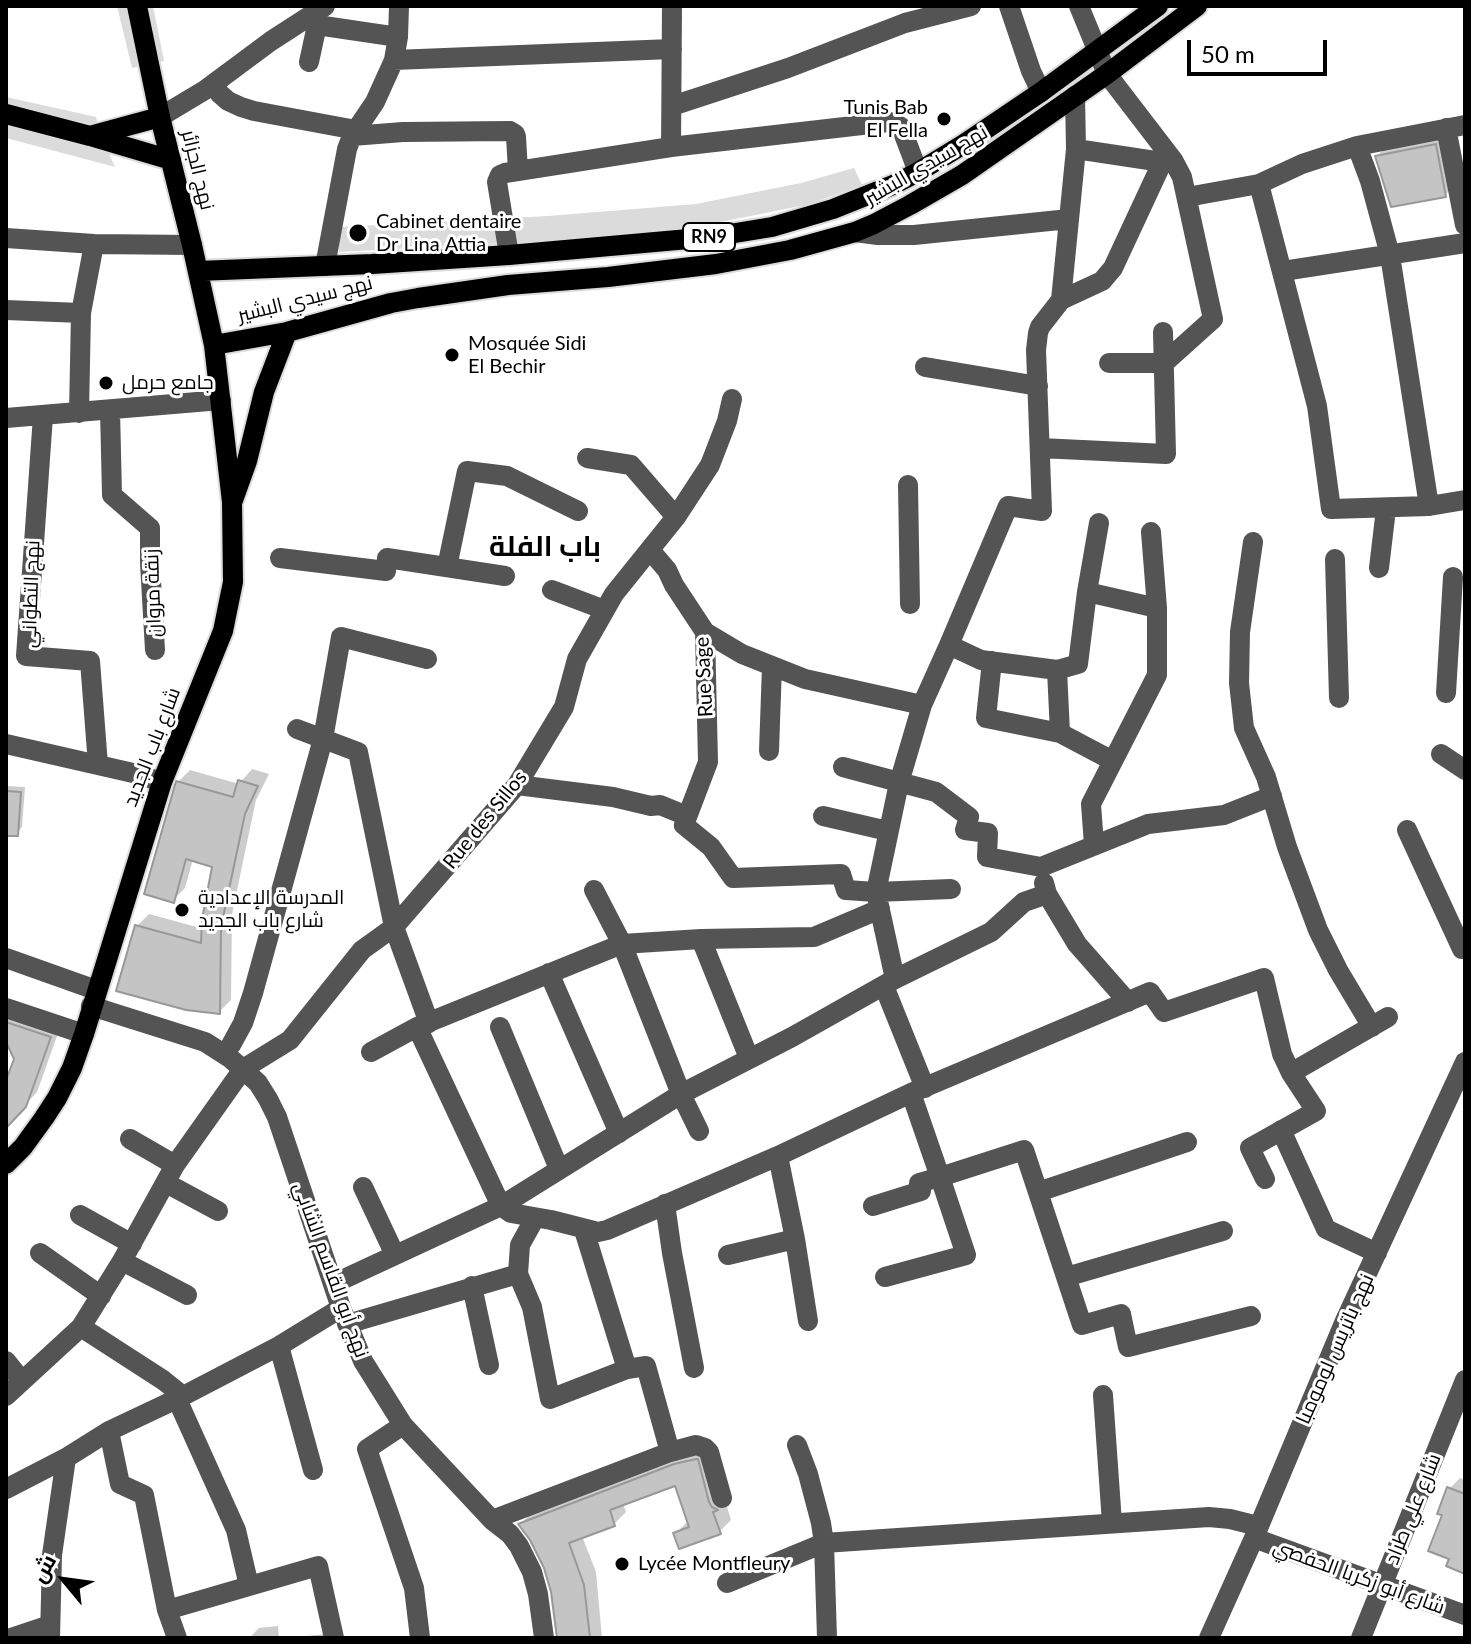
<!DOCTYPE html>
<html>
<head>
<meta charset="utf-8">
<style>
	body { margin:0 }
	#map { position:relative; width:1471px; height:1644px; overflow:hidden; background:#fff; font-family:Lato,Cairo,sans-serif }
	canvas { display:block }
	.frame { position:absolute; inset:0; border:8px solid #000; pointer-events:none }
	.north { position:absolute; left:24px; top:1540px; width:80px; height:80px; -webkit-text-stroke:6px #fff; paint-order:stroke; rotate:299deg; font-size:22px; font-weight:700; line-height:32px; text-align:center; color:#000 }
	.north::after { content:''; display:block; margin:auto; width:28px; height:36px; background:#000; clip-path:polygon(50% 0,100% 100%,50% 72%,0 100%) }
	.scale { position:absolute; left:1187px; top:40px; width:140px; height:36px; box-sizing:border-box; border:4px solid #000; border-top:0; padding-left:10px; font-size:24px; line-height:28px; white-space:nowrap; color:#000; -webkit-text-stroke:6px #fff; paint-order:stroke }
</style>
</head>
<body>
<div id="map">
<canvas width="1471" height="1644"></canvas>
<div class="frame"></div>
<div class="north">ش</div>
<div class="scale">50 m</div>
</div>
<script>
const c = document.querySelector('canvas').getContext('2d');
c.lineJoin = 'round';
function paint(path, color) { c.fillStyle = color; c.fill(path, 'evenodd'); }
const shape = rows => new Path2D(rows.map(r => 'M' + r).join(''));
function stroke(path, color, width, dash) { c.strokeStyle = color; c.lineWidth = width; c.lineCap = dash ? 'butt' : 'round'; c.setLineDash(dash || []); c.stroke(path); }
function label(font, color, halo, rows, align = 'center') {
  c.font = font + ' Lato,Cairo,sans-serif'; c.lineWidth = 6; c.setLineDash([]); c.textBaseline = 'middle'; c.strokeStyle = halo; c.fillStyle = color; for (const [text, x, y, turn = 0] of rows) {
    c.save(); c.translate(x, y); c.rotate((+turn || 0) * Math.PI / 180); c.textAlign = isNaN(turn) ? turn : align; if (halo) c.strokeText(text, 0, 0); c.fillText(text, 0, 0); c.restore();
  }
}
paint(shape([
	[117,6,153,6,164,61,132,68],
	[6,97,96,117,102,138,115,167,6,138],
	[854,168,862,185,810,204,701,226,545,241,339,252,339,227,548,216,696,204,801,183]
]), '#dbdbdb');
paint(shape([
	[1447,133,1457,183,1445,195,1377,156,1389,144],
	[252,769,269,774,256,800,232,914,231,1000,219,1012,137,926,149,914,204,929,214,865,193,859,185,888,173,900,178,782,190,770,239,784],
	[6,786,25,787,22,827,17,833,6,832],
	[6,1000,61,1025,37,1092,6,1126,6,1086,16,1059,6,1042],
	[709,1448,731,1520,719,1532,675,1534,687,1522,676,1484,623,1503,626,1512,614,1524,582,1536,596,1572,602,1638,559,1638,553,1592,546,1565,521,1524,532,1512],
	[1460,1478,1465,1480,1465,1572,1451,1558,1444,1514,1449,1489],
	[278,1626,279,1638,249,1638,259,1628],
	[325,1634,325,1638,286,1638]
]), '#0003');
const building = shape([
	[1436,144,1446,197,1391,207,1375,156,1436,144],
	[238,780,258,786,245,814,221,927,220,1014,186,1010,116,991,135,925,201,943,202,919,212,867,186,859,174,903,144,894,176,781,233,797,238,780],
	[6,791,21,792,18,836,6,836,6,791],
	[6,1022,51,1037,26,1107,6,1128,6,1080,14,1059,6,1042,6,1022],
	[696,1459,698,1459,709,1502,712,1507,718,1510,713,1512,721,1534,679,1549,673,1533,689,1527,675,1486,610,1510,615,1526,569,1543,584,1585,590,1638,557,1638,551,1592,544,1568,530,1540,518,1524,674,1464,696,1459],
	[1447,1487,1465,1494,1465,1574,1446,1566,1449,1559,1428,1551,1442,1515,1437,1514,1447,1487]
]);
paint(building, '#c4c4c4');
stroke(building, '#989898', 2);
const major = shape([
	[6,114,90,136,171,160],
	[90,136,160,117],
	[198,271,372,264,509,255,711,237,772,227,833,209,893,185,918,172,964,144,1041,92,1158,6],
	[214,345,287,332,391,303,418,298,508,285,608,277,716,264,790,250,855,232,874,224,910,205,962,175,1107,74,1197,6],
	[233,500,247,461,264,392,287,332],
	[6,1164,23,1147,44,1118,57,1098,72,1068,84,1034,162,782,223,631,233,582,232,502,214,345,192,245,160,117,137,6]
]);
stroke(major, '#dbdbdb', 24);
stroke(shape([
	[1009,6,1031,71,1041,92],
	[1079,6,1107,74,1173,160,1182,177,1213,319,1164,363,1109,363],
	[394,60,672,49],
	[309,62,317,25,398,37],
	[213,84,220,94,228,101,241,107,254,111,356,130],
	[672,106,788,68,905,23,971,6],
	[160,117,205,90,271,41,325,6],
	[1446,128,1465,225],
	[352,136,403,132,510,131,515,134,516,137,518,171],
	[1357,146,1370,181,1390,255,1429,506],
	[671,147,672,6],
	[1076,149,1162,162],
	[1259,184,1317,406,1331,509,1429,506,1465,500],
	[1187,197,1259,184,1302,164,1357,146,1465,125],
	[855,232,878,235,914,235,1069,219],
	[6,238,94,244,192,245],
	[509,255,497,182,500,175,505,173,671,147,888,122,895,123,901,127,918,172],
	[325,266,347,149,352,136,375,102,394,60,398,37,399,6],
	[1283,271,1465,243],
	[1061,300,1076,149,1075,96],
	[6,310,81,313],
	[925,367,1038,386],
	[110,410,112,495,150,528,150,563,155,650],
	[79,413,81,313,94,244],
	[43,416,26,656,90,661,98,765],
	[6,418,221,400],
	[1040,448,1166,454,1163,332],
	[587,458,631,465,676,517],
	[908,485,910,604],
	[1253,542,1240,632,1239,683,1244,728,1266,777,1287,847,1318,930,1338,970,1372,1027],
	[650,550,667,570,674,585,705,632,708,762,684,825,711,847,733,878,841,874,846,890,876,892,951,889],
	[280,558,386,571,387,558,505,576],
	[1335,559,1339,698],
	[447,567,467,471,507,476,578,511],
	[1379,568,1386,509],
	[552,590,605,610],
	[1087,592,1157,608],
	[705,632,742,654,805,679,922,705],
	[949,645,981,660,1057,670,1060,733,1113,761],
	[992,661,986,718,1060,733],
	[1057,670,1078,664,1087,592,1099,523],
	[1446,693,1453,577],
	[297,729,358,752,394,927,429,1023],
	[6,744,133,773,162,782],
	[769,751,772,666],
	[1441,754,1465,770],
	[843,767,936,792,969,817,965,830,988,833,987,857,1041,867,1148,824,1224,815,1272,796],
	[517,785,613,797,651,806,660,805,687,816],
	[823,816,888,831],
	[1407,830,1462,949,1465,949],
	[1094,845,1091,804,1157,675,1157,608,1151,532],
	[1044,883,1047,894,1077,944,1128,1002],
	[594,890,622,944,681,1094,699,1131],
	[701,939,749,1058],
	[6,958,96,990],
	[549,973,619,1133],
	[895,979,876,892,899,783,922,705,949,645,1008,506,1042,511,1036,350,1038,333,1040,327,1061,300,1102,281,1113,268,1167,152],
	[884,986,925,1088],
	[91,1006,205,1042,230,1058,258,1083,268,1099,277,1117,341,1308,363,1361,403,1425,492,1520,510,1534,519,1546,532,1572,538,1594,544,1638],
	[6,1008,84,1034],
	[417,1027,501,1206,511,1213,551,1220,598,1232,607,1230,778,1156,911,1093,1150,992,1164,1012,1264,978,1282,1054,1291,1073,1316,1111,1250,1148,1265,1179],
	[500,1027,559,1169],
	[231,1045,243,1023,253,993,323,739,341,637,427,659],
	[371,1052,417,1027,622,944,701,939,814,937,880,909],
	[1291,1073,1388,1017],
	[911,1093,940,1177,1024,1150,1082,1325,1121,1314,1128,1347,1251,1316],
	[1281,1130,1326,1229,1377,1253],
	[130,1139,175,1165],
	[778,1156,795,1239,808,1321],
	[166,1183,218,1211],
	[363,1187,395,1255],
	[1038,1192,1187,1142],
	[665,1204,672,1253,694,1368],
	[873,1206,921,1191,919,1183,940,1177,966,1255,885,1277],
	[80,1215,132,1244],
	[584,1230,627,1369],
	[40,1253,101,1296],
	[728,1255,795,1239],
	[122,1261,187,1295],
	[518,1274,520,1245,535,1218],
	[1066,1277,1223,1231],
	[333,1284,501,1206,681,1094,792,1037,895,979,991,932,1024,902,1047,894],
	[472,1286,489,1365],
	[347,1324,518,1274,532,1307,550,1399,627,1369,646,1366,670,1452],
	[81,1327,163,1380,183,1396],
	[279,1346,313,1470],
	[6,1361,22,1381],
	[1103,1395,1112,1523],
	[6,1396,81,1327,122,1261,175,1165,243,1069,290,1040,362,950,394,927,517,785,564,707,577,659,614,594,676,517,710,465,727,421,732,399],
	[177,1399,236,1530,249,1586],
	[403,1425,367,1449,414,1588,420,1638],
	[109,1431,120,1484,144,1495,167,1610],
	[797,1445,808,1474,821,1523,824,1543,827,1638],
	[6,1489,66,1458,109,1431,183,1396,279,1346,341,1308],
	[492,1520,670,1452,696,1445,705,1448,709,1452,722,1498],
	[1254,1538,1465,1615],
	[727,1583,824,1543,1209,1517,1230,1519,1258,1526],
	[11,1638,50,1625],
	[50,1638,52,1555,66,1458],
	[177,1638,167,1610,318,1566,334,1638],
	[1209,1638,1254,1538,1344,1323,1465,1062],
	[1361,1638,1465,1380]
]), '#545454', 20);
stroke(major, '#000', 20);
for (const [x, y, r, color] of [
	[944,119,8,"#000"],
	[358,233,10,"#000"],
	[452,355,8,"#000"],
	[106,383,8,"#000"],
	[182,910,8,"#000"],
	[622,1564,8,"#000"]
]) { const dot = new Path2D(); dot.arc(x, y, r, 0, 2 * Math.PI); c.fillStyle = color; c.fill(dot); stroke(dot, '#fff', 3); }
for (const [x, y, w] of [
	[709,237,52]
]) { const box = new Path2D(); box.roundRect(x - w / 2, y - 14, w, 28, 6); c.fillStyle = '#fff'; c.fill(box); stroke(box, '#000', 2); }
label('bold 18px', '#000', null, [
	["RN9",709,237]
]);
label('20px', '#000', '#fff', [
	["Tunis Bab",928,108,"right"],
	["El Fella",928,131,"right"],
	["Cabinet dentaire",376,222],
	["Dr Lina Attia",376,245],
	["Mosquée Sidi",468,344],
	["El Bechir",468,367],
	["جامع حرمل",122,383],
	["المدرسة الإعدادية",198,898],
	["شارع باب الجديد",198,921],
	["Lycée Montfleury",638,1564]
], 'left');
label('20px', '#000', '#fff', [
	["نهج سيدي البشير",926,165,-30],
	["نهج الجزائر",198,170,76],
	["نهج سيدي البشير",305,299,-14],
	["زنقة مروان",153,593,-92],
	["نهج التطواني",31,594,-88],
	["Rue Sage",704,677,-93],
	["شارع باب الجديد",152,747,-69],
	["Rue des Sillos",485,820,-51],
	["نهج أبو القاسم الشابي",331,1270,70],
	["نهج باتريس لومومبا",1335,1349,-66],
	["شارع علي طراد",1413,1509,-68],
	["شارع أبو زكريا الحفصي",1359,1577,20]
]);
label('bold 28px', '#000', '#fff', [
	["باب الفلة",545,547]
]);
</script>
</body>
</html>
